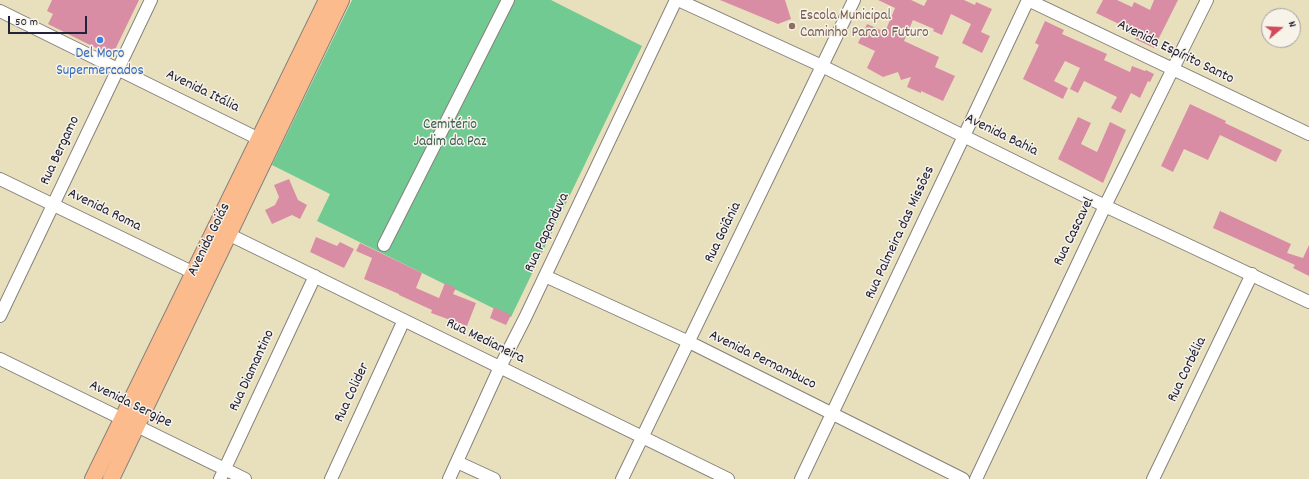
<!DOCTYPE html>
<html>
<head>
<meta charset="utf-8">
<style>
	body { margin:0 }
	#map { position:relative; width:1309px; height:479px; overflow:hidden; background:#e8e0bd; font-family:Dekko,sans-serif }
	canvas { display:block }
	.north { position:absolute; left:1261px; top:8px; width:40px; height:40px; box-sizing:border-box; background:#f7f3e8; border:1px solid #a29fa3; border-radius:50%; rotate:71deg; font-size:11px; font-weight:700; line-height:16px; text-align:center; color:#22223b }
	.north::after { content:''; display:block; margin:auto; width:14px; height:18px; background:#d1495b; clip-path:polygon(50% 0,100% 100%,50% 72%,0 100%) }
	.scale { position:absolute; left:8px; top:16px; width:79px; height:18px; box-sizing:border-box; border:2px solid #22223b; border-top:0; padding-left:5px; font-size:12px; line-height:14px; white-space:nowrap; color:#22223b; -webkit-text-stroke:3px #f7f3e8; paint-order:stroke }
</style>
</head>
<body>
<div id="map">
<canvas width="1309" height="479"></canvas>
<div class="north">N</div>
<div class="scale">50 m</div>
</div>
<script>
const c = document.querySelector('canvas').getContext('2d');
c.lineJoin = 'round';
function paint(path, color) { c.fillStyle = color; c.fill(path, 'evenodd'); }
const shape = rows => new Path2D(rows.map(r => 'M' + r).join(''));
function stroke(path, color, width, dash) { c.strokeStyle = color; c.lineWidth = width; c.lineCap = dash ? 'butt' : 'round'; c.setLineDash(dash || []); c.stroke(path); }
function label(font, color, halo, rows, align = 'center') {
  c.font = font + ' Dekko,sans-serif'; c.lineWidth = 3; c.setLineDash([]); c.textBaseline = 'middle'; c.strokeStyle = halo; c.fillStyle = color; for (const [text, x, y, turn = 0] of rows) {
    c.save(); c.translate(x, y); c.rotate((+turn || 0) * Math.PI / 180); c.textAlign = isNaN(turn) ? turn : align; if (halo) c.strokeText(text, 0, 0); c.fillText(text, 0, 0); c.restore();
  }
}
paint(shape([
	[352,0,551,0,642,46,511,317,317,221,330,194,272,165]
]), '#70ca91');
paint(shape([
	[52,0,139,0,112,56,48,24,53,14,47,11],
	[720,0,785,0,791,19,778,24],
	[878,0,911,0,924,6,927,0,964,0,975,5,976,2,992,9,981,32,990,36,982,53,962,43,971,24,951,14,942,35,933,31,934,29,913,20,904,41,939,57,935,67,955,76,943,101,921,91,921,93,907,87,911,77,901,80,898,72,883,77,867,68,875,51,858,43,867,24,885,32,895,8],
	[1103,0,1117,0,1132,7,1134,2,1150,10,1154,0,1178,0,1154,48,1135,39,1137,37,1121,29,1123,26,1096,13],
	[1045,21,1064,30,1062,34,1107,54,1104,60,1130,72,1132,66,1145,71,1146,70,1154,74,1150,82,1148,81,1140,98,1131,93,1121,113,1111,108,1117,97,1084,81,1078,93,1070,89,1080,68,1065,61,1054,81,1068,88,1063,99,1023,79,1039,45,1035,43],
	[1190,104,1226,121,1225,123,1282,150,1276,162,1220,135,1208,160,1184,149,1173,172,1161,166],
	[1078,117,1091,123,1081,144,1097,152,1110,122,1126,130,1103,183,1058,159],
	[289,179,298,200,307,205,300,219,292,215,272,224,265,210,275,205,279,197,274,185],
	[1220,211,1291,244,1287,253,1303,258,1309,245,1309,276,1293,268,1295,265,1213,228],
	[316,237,337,246,340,242,354,249,344,268,310,252],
	[360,243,422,273,416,288,439,298,445,283,456,288,453,294,476,303,467,326,431,313,432,310,399,295,399,294,364,279,372,258,356,251],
	[494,307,511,315,506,325,490,318]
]), '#d98da5');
const minor = shape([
	[678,0,822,66,1105,206,1309,302],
	[1028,0,1309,134],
	[0,11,259,139],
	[0,179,194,273],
	[228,234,728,479],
	[384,245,508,0],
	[545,276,689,342,963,479],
	[0,316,151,0],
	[0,359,245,479],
	[457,462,494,479],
	[220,479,315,276],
	[331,479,404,320],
	[449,479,500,367,525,318,676,0],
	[622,479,854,0],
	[801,479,964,136,1028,0],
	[976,479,1105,206,1207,0],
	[1153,479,1252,274]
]);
const major = shape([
	[93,479,327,0],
	[111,479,341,0]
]);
stroke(minor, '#85817c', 14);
stroke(major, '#85817c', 18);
stroke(minor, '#fff', 12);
stroke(major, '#fbbb8d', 16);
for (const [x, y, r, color] of [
	[792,26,4,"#8d6e63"],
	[100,40,4,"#3f7fe0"]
]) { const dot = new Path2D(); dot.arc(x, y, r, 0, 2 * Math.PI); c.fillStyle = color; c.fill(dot); stroke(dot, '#f7f3e8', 1.5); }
label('15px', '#785e54', '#f7f3e8', [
	["Escola Municipal",800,17],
	["Caminho Para o Futuro",800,34]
], 'left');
label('15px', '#22223b', '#f7f3e8', [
	["Avenida Espírito Santo",1175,53,26],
	["Avenida Itália",202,92,26],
	["Avenida Bahia",1001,136,26],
	["Rua Bergamo",61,151,-65],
	["Avenida Roma",104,211,26],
	["Rua Cascavel",1075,232,-64],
	["Rua Papanduva",548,233,-65],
	["Rua Goiânia",724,233,-64],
	["Rua Palmeira das Missões",901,233,-65],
	["Avenida Goiás",210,240,-64],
	["Rua Medianeira",485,342,26],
	["Avenida Pernambuco",762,361,26],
	["Rua Corbélia",1188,370,-64],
	["Rua Diamantino",253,371,-65],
	["Rua Colider",353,393,-65],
	["Avenida Sergipe",130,405,26]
]);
label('15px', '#366cbe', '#f7f3e8', [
	["Del Moro",100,55],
	["Supermercados",100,72]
]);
label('15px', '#3d5d59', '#f7f3e8', [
	["Cemitério",450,126],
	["Jadim da Paz",450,143]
]);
</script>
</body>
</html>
